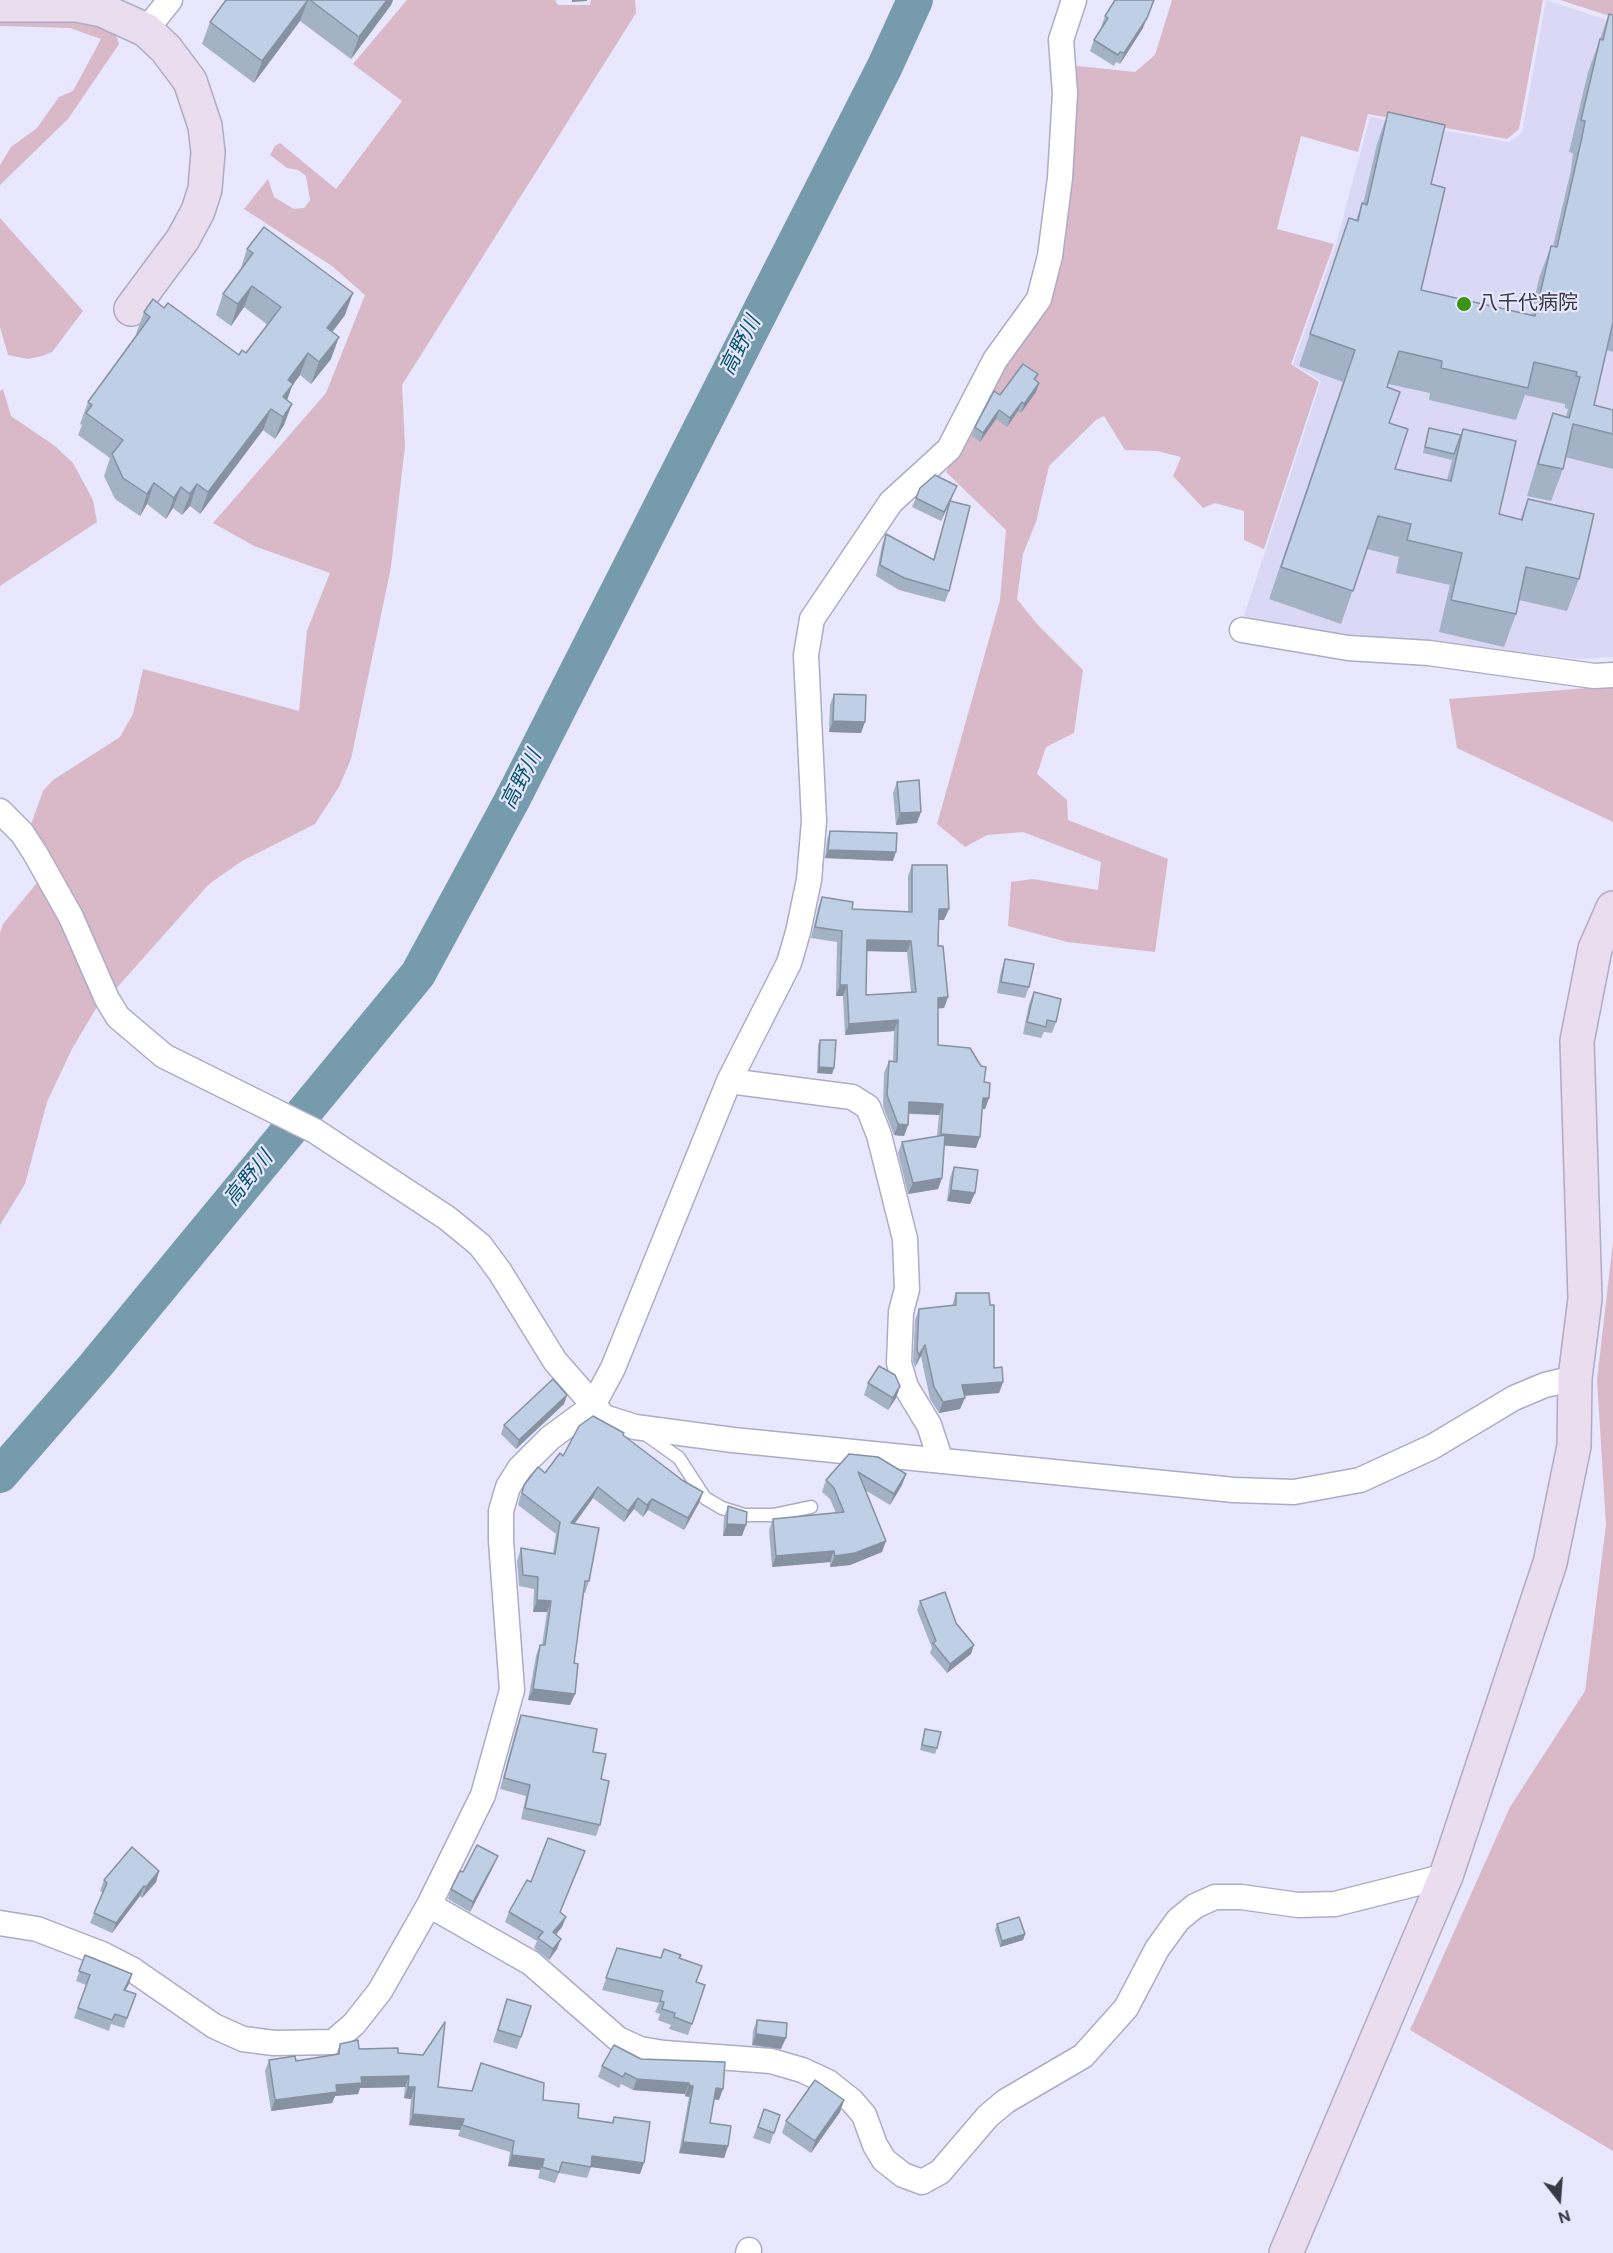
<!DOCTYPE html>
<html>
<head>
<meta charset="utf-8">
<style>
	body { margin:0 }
	#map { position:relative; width:1613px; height:2253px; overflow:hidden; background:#e8e7fd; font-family:"DM Sans",sans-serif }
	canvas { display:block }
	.north { position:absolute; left:1529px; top:2169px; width:60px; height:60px; -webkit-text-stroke:4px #e8e7fd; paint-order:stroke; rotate:163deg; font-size:16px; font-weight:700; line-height:24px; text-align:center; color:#383842 }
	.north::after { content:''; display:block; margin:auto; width:21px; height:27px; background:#383842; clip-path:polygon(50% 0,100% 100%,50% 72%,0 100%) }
</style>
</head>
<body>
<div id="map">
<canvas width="1613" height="2253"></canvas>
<div class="north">N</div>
</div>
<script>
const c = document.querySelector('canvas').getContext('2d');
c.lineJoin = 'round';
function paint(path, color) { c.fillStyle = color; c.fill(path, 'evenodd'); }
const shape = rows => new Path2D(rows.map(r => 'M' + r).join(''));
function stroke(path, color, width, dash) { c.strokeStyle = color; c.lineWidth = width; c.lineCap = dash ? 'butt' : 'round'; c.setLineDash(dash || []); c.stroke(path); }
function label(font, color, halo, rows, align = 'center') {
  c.font = font + ' "DM Sans","Noto Sans JP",sans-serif'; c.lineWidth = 4.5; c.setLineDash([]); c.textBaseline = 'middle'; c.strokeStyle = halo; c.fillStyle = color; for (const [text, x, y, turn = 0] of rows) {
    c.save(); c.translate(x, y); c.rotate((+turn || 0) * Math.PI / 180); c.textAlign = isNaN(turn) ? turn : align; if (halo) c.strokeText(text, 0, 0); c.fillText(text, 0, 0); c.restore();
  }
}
paint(shape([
	[1546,0,1613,22,1613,657,1580,659,1309,631,1244,616,1321,381,1293,364,1336,244,1370,117,1509,142,1522,133]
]), '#dad8f4');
paint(shape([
	[407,0,555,0,558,5,590,5,591,0,635,0,636,13,402,385,405,446,391,567,351,759,339,787,315,824,242,861,209,884,114,991,29,830,43,791,53,780,120,737,133,714,143,669,299,711,307,631,330,573,254,546,213,523,326,393,365,295,332,266,244,209,268,179,274,197,294,209,304,208,310,200,306,176,298,170,287,168,270,155,275,146,280,143,336,189,402,101,353,64],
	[1172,0,1543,0,1519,129,1507,139,1368,114,1358,152,1301,136,1277,229,1334,244,1291,364,1319,382,1264,549,1244,540,1244,511,1215,503,1203,508,1173,476,1181,457,1157,451,1125,450,1104,416,1096,420,1049,466,1036,522,1023,554,1017,599,1037,624,1083,670,1074,733,1046,747,1037,774,1067,800,1068,820,1168,859,1155,952,1067,942,1008,926,1011,882,1033,879,1098,890,1101,862,1023,832,987,835,965,847,937,824,1000,600,1006,530,946,472,1015,345,1045,302,1069,71,1078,66,1135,72,1155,55],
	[1560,0,1613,0,1613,17],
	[0,16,76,17,113,26,119,44,68,119,0,185,0,165,11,147,37,128,59,97,73,91,101,39,70,28,0,26],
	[0,218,83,311,52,352,42,356,28,359,8,355,0,327],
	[3,389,11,416,55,446,73,463,93,500,97,522,0,586,0,391],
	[1613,686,1613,822,1457,748,1449,699],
	[41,878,101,1000,72,1049,47,1102,25,1184,0,1225,0,933,3,924],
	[1613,1242,1613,2151,1410,2030,1510,1807,1585,1691,1606,1525,1597,1380]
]), '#d9b9c8');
stroke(shape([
	[0,1475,95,1366,418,974,511,802,885,66,915,0]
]), '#759bad', 36);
const lane = shape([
	[644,1433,679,1458,705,1498,722,1508,744,1515,773,1515,811,1507]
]);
const street = shape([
	[146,30,170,0],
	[1242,630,1348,648,1429,653,1594,676,1613,675],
	[0,811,22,833,35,853,71,917,107,999,118,1017,164,1056,315,1131,447,1218,480,1245,500,1272,555,1361,604,1417,635,1427,733,1440,1234,1490,1294,1492,1360,1480,1432,1447,1514,1398,1545,1385,1575,1378],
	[729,1081,852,1097,868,1107,879,1135,905,1239,907,1289,901,1312,899,1363,906,1387,929,1425,941,1461],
	[429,1905,531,1963,618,2039,640,2049,664,2053,771,2061,802,2070,828,2082,852,2101,864,2115,875,2145,884,2160,903,2175,922,2182,940,2172,988,2116,1006,2101,1083,2056,1126,2008,1157,1949,1178,1920,1195,1906,1215,1897,1241,1897,1298,1905,1335,1904,1446,1876],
	[0,1923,37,1929,102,1954,133,1970,214,2026,243,2039,274,2043,333,2042,354,2024,380,1991,429,1905,483,1795,512,1690,501,1541,501,1511,508,1487,520,1468,550,1438,592,1407,613,1368,729,1081,789,963,798,932,809,880,814,821,806,655,812,619,891,502,949,449,995,360,1039,299,1050,256,1060,178,1065,93,1061,40,1074,0],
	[748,2253,749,2250]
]);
const secondary = shape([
	[0,5,77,5,102,10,146,30,166,49,190,81,205,126,208,152,205,189,198,211,183,239,131,309],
	[1286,2253,1446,1876,1550,1563,1574,1446,1575,1378,1585,1299,1577,1041,1595,949,1613,908]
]);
stroke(lane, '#adabc5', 15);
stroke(street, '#adabc5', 27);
stroke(secondary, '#adabc5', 36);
stroke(lane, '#fff', 12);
stroke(street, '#fff', 24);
stroke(secondary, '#eaddee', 33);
paint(shape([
	[226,0,393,0,391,5,351,59,300,21,254,83,202,44,210,22],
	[1609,14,1613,15,1613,352,1606,350,1594,405,1613,410,1613,469,1565,457,1563,469,1551,501,1527,496,1542,446,1553,413,1566,417,1568,409,1565,408,1565,404,1525,395,1516,420,1429,400,1430,393,1388,384,1387,387,1389,423,1395,469,1447,480,1452,460,1423,453,1427,434,1429,428,1460,437,1463,429,1499,514,1520,520,1528,499,1579,579,1567,611,1519,600,1516,614,1504,647,1439,632,1450,585,1396,573,1399,557,1367,549,1341,624,1269,599,1343,382,1299,366,1349,218,1356,220,1362,203,1363,204,1377,144,1388,112,1431,184,1421,290,1531,315,1539,278,1551,246,1553,246,1571,170,1573,153,1569,152,1588,72],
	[1105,16,1143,28,1120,64,1116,62,1114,66,1090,51,1094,40,1102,28,1101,27],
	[247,249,345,315,332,332,331,359,311,384,300,375,292,386,287,400,284,425,275,439,263,430,200,514,190,506,182,515,173,508,166,519,147,504,140,516,115,499,104,476,110,458,78,435,82,425,80,424,88,402,137,334,136,334,144,312,164,308,239,355,246,353,268,325,244,307,231,326,216,315,223,294,240,271],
	[1038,374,1036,380,1039,383,1036,392,1021,413,1018,411,1007,427,996,419,980,442,972,436,975,427,1000,395],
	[953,495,951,501,949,591,945,602,899,590,876,576,882,545,886,534,933,560,950,502,941,521,912,507,916,498],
	[834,694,861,733,829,732,830,705],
	[897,782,917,823,896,825,893,793],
	[830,831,893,861,825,858,827,840],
	[912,865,944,920,939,920,938,946,948,997,944,1008,938,1008,938,1045,984,1082,989,1098,985,1109,982,1109,976,1148,944,1145,942,1178,938,1189,908,1194,898,1153,902,1142,937,1136,939,1115,909,1114,908,1125,904,1136,894,1135,883,1106,884,1073,889,1061,893,1062,894,1031,845,1035,843,996,836,996,837,942,811,938,818,908,822,897,852,909,908,912,908,876],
	[867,951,907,952,911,992,866,995],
	[1005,959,1029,987,1025,998,997,993,1001,971],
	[1034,992,1056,1022,1052,1033,1044,1032,1041,1038,1023,1034,1029,1004],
	[820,1040,834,1068,832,1074,817,1073,818,1045],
	[954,1167,975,1193,970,1204,947,1201,950,1178],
	[956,1293,990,1305,994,1368,1003,1382,999,1393,964,1396,960,1409,939,1413,930,1399,921,1356,915,1367,913,1361,915,1320,919,1309,952,1306],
	[868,1383,900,1386,896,1398,888,1410,864,1395],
	[567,1395,564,1404,516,1449,501,1434,504,1425],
	[623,1435,682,1480,703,1492,699,1503,684,1530,648,1510,643,1517,634,1509,624,1522,593,1498,575,1523,589,1581,585,1593,584,1593,574,1663,575,1694,570,1705,528,1700,536,1656,540,1645,542,1645,547,1612,533,1612,534,1589,519,1586,517,1561,521,1548,553,1553,556,1534,518,1505,520,1497,524,1485,545,1473,563,1456],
	[849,1454,906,1474,902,1485,890,1505,865,1490,882,1552,850,1565,830,1567,830,1562,772,1567,769,1530,773,1519,836,1513,830,1499,822,1492,826,1480],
	[728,1506,742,1536,723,1536,724,1517],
	[920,1601,956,1623,971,1654,947,1673,930,1653,932,1648,917,1610],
	[521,1715,593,1752,601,1779,600,1825,596,1836,521,1819,526,1796,500,1789,517,1726],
	[925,1729,937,1748,935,1754,920,1750],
	[581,1862,560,1912,562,1927,556,1934,557,1949,549,1960,534,1948,537,1941,505,1922,509,1912,531,1882],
	[494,1865,470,1912,448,1899,451,1889,463,1872],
	[159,1871,156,1882,142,1898,140,1896,112,1933,90,1923,103,1893,100,1891,104,1880],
	[997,1924,1025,1934,1023,1940,1000,1947,995,1930],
	[617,1948,661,1958,679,1958,696,1982,705,1985,688,2035,669,2029,671,2025,658,2020,660,2014,655,2012,659,2003,602,1990],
	[85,1955,132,1974,125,1990,136,1994,124,2028,111,2024,109,2031,74,2018,86,1985,76,1981],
	[507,1999,521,2037,517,2049,493,2042],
	[757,2020,781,2049,752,2045,753,2031],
	[340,2044,359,2049,398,2053,438,2087,472,2091,481,2063,543,2100,578,2118,612,2122,614,2117,640,2174,591,2167,587,2178,559,2173,555,2183,538,2178,540,2170,508,2166,510,2152,458,2136,460,2130,409,2125,411,2099,404,2098,405,2087,360,2088,358,2094,335,2096,332,2103,271,2111,265,2071,269,2060,296,2061,336,2055],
	[614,2045,719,2100,714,2099,710,2123,728,2146,724,2158,679,2153,689,2097,685,2096,685,2094,633,2090,621,2084,619,2088,598,2077,602,2066],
	[844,2100,840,2112,811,2153,782,2133,786,2121],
	[764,2109,780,2115,770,2144,753,2138]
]), '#a4b2c6');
paint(shape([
	[308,0,300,21,254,83,262,61],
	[387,0,393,0,391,5,351,59,359,37],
	[572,0,587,0,587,1,572,2],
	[1154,0,1143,28,1120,64,1124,53],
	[252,286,244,307,231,326,238,304],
	[353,293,345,315,319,350,327,328],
	[339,337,331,359,311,384,319,362],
	[308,353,300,375,292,386,285,406,278,414,288,380],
	[1039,383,1036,392,1021,413,1024,404],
	[1022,402,1018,411,1007,427,1010,418],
	[292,404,284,425,275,439,283,417],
	[271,409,263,430,200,514,208,492],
	[999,410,996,419,980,442,983,433],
	[154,483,147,504,140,516,147,494],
	[197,484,190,506,182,515,190,494],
	[957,486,953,495,941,521,944,512],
	[181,487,173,508,166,519,174,498],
	[833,721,865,722,861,733,829,732],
	[921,812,917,823,896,825,900,813],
	[828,850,896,852,893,861,825,858],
	[939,909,949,909,944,920,935,920],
	[867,940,911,941,907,952,863,951],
	[840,985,847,985,843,996,836,996],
	[948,997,944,1008,934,1009,938,998],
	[898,1020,894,1031,845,1035,849,1024],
	[819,1067,834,1068,832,1074,817,1073],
	[983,1098,989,1098,985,1109,979,1109],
	[909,1102,943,1104,939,1115,905,1113],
	[898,1124,908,1125,904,1136,894,1135],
	[941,1134,980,1137,976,1148,937,1145],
	[942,1178,938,1189,908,1194,913,1183],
	[951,1190,975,1193,970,1204,947,1201],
	[925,1345,921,1356,915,1367,919,1355],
	[1003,1382,999,1393,958,1396,962,1385],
	[900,1386,896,1398,888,1410,893,1398],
	[567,1395,564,1404,516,1449,519,1440],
	[965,1398,960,1409,939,1413,943,1402],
	[906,1474,902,1485,890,1505,894,1494],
	[598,1487,593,1498,567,1534,571,1523],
	[703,1492,699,1503,684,1530,688,1518],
	[638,1498,634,1509,624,1522,628,1511],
	[652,1499,648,1510,643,1517,647,1505],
	[727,1524,746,1525,742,1536,723,1536],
	[886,1541,882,1552,850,1565,830,1567,835,1556],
	[834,1551,830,1562,772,1567,776,1556],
	[537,1600,551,1601,547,1612,533,1612],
	[974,1645,971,1654,947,1673,950,1664],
	[533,1689,575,1694,570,1705,528,1700],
	[498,1856,494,1865,470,1912,473,1902],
	[159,1871,156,1882,142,1898,146,1887],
	[144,1886,140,1896,112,1933,116,1923],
	[566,1917,562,1927,549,1943,553,1932],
	[1025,1934,1023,1940,1000,1947,1002,1941],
	[561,1939,557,1949,549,1960,553,1949],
	[132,1974,129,1984,120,2000,124,1990],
	[756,2034,786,2038,781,2049,752,2045],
	[409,2076,405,2087,360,2088,358,2094,335,2096,332,2103,271,2111,275,2100,336,2085,361,2077],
	[637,2079,689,2083,685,2094,633,2090],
	[689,2085,693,2086,689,2097,685,2096],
	[408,2087,415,2087,411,2099,404,2098],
	[716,2088,723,2089,719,2100,712,2099],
	[844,2100,840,2112,811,2153,815,2141],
	[413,2114,464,2119,460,2130,409,2125],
	[683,2142,728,2146,724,2158,679,2153],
	[512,2155,544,2159,540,2170,508,2166],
	[592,2156,644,2163,640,2174,591,2167]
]), '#8691a1');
const building = shape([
	[226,0,308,0,262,61,210,22,226,0],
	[310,0,387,0,359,37,310,0],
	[1115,0,1154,0,1147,18,1124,53,1120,52,1118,55,1094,40,1108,18,1105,16,1115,0],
	[1609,14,1613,15,1613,322,1594,405,1613,410,1613,434,1573,424,1563,469,1538,464,1553,413,1569,418,1580,377,1576,376,1577,372,1534,362,1528,388,1441,368,1442,361,1399,351,1387,387,1400,392,1389,423,1408,429,1395,469,1451,481,1463,429,1516,441,1499,514,1522,520,1528,499,1594,514,1579,579,1526,567,1516,614,1451,600,1462,553,1407,540,1411,524,1378,516,1353,591,1281,567,1355,350,1310,334,1349,218,1358,221,1362,203,1367,205,1388,112,1445,125,1431,184,1445,188,1421,290,1535,316,1551,246,1557,247,1582,137,1585,121,1581,120,1600,39,1603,40,1609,14],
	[264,227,353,293,327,328,339,337,319,362,308,353,288,380,293,384,283,397,292,404,283,417,271,409,208,492,197,484,190,494,181,487,174,498,154,483,147,494,123,478,112,454,123,440,86,413,92,405,88,402,150,317,144,312,153,299,164,308,168,303,239,355,242,350,246,353,281,307,252,286,238,304,223,294,253,253,247,249,264,227],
	[1023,364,1038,374,1034,379,1039,383,1024,404,1022,402,1010,418,999,410,983,433,975,427,994,391,1000,395,1023,364],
	[1429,428,1461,435,1454,454,1425,447,1429,428],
	[935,475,957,486,944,512,916,498,920,488,935,475],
	[950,501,970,506,949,591,904,578,880,565,886,534,934,560,950,501],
	[834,694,866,695,865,722,833,721,834,694],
	[919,780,921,812,900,813,897,782,919,780],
	[830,831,897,833,896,852,828,850,830,831],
	[912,865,947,865,949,909,939,909,938,946,943,946,948,997,938,998,938,1045,970,1048,981,1066,986,1067,984,1082,990,1083,989,1098,983,1098,980,1137,941,1134,943,1104,909,1102,908,1125,898,1124,887,1095,889,1061,897,1062,898,1020,849,1024,847,985,840,985,842,931,815,927,822,897,853,902,852,909,912,912,912,865],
	[867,940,911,941,916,992,866,995,867,940],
	[1005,959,1034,964,1029,987,1001,982,1005,959],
	[1034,992,1061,999,1056,1022,1047,1020,1046,1027,1027,1022,1034,992],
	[820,1040,836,1040,834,1068,819,1067,820,1040],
	[945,1135,942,1178,913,1183,902,1142,945,1135],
	[954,1167,978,1170,975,1193,951,1190,954,1167],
	[956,1293,989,1293,990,1305,994,1305,994,1368,1002,1367,1003,1382,962,1385,965,1398,943,1402,934,1387,925,1345,919,1355,917,1350,919,1309,956,1305,956,1293],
	[879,1366,895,1375,900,1386,893,1398,868,1383,879,1366],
	[553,1379,567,1395,519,1440,504,1425,553,1379],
	[593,1416,624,1433,623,1435,682,1480,703,1492,688,1518,652,1499,647,1505,638,1498,628,1511,598,1487,571,1523,599,1528,589,1581,585,1581,574,1663,578,1664,575,1694,533,1689,540,1645,545,1645,551,1601,537,1600,538,1577,523,1575,521,1550,521,1548,555,1554,560,1522,522,1493,524,1485,538,1467,545,1473,560,1453,563,1456,579,1426,593,1416],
	[849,1454,878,1457,906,1474,894,1494,858,1472,886,1541,855,1553,835,1556,834,1551,776,1556,773,1519,844,1512,834,1488,826,1480,849,1454],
	[728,1506,747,1512,746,1525,727,1524,728,1506],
	[945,1592,956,1623,974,1645,950,1664,933,1643,936,1641,920,1601,945,1592],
	[521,1715,597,1729,593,1752,606,1754,601,1779,609,1781,600,1825,525,1808,530,1785,504,1778,521,1715],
	[925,1729,941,1732,937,1748,922,1745,925,1729],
	[548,1838,585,1851,560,1912,566,1917,553,1932,561,1939,553,1949,538,1938,543,1932,509,1912,527,1880,531,1882,548,1838],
	[477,1845,498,1856,473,1902,451,1889,460,1871,463,1872,477,1845],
	[132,1847,159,1871,146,1887,144,1886,116,1923,94,1913,107,1883,104,1880,132,1847],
	[1019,1917,1025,1934,1002,1941,997,1924,1019,1917],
	[617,1948,661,1958,664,1949,681,1955,679,1958,702,1966,696,1982,705,1985,692,2024,674,2017,675,2013,662,2009,664,2002,660,2001,663,1991,606,1978,617,1948],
	[85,1955,132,1974,124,1990,136,1994,127,2018,115,2014,112,2020,78,2008,90,1975,79,1971,85,1955],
	[507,1999,531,2006,521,2037,498,2030,507,1999],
	[757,2020,787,2023,786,2038,756,2034,757,2020],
	[445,2022,438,2087,472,2091,481,2063,544,2083,543,2100,579,2104,578,2118,613,2123,614,2117,650,2122,644,2163,592,2156,591,2167,562,2162,559,2172,542,2167,544,2159,512,2155,514,2141,462,2125,464,2119,413,2114,415,2087,408,2087,409,2076,361,2077,362,2083,336,2085,337,2092,275,2100,269,2060,295,2056,296,2061,339,2054,340,2044,358,2040,359,2049,398,2048,398,2053,423,2055,445,2022],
	[614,2045,641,2059,725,2062,723,2089,716,2088,710,2123,731,2126,728,2146,683,2142,693,2086,689,2085,689,2083,637,2079,625,2073,623,2077,602,2066,614,2045],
	[815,2080,844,2100,815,2141,786,2121,815,2080],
	[764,2109,780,2115,774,2133,758,2127,764,2109]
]);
paint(building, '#bfcfe6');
stroke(building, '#8691a1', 1.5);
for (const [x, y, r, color] of [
	[1464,304,8,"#389512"]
]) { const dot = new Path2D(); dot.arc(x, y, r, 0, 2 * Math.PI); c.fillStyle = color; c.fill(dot); stroke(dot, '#e8e7fd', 2); }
label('20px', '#383842', '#e8e7fd', [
	["八千代病院",1478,304]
], 'left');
label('italic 21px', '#06546e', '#e8e7fd', [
	["高野川",741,346,-63],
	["高野川",522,780,-63],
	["高野川",249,1179,-51]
]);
</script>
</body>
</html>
